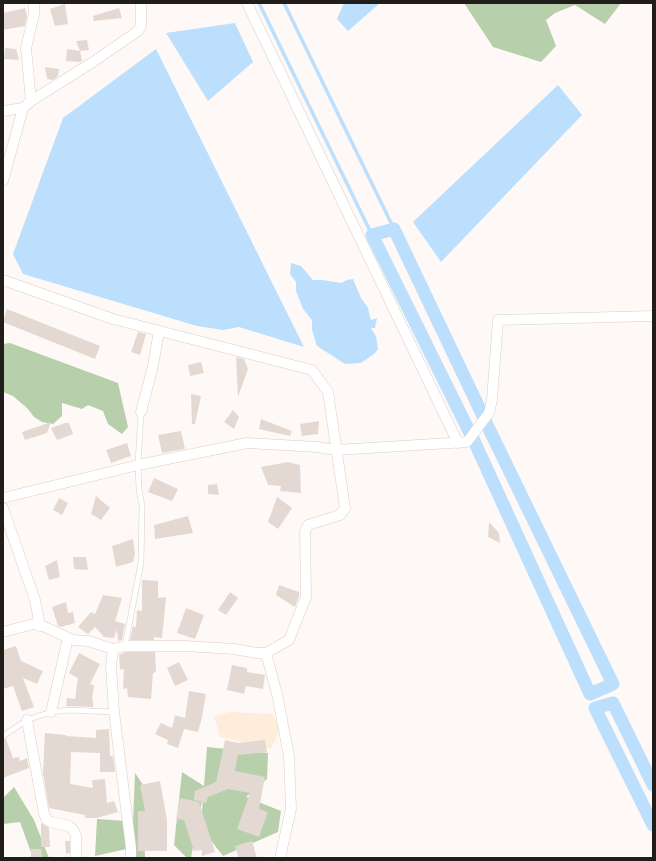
<!DOCTYPE html>
<html>
<head>
<meta charset="utf-8">
<style>
	body { margin:0 }
	#map { position:relative; width:656px; height:861px; overflow:hidden; background:#fef9f7; font-family:"Source Sans 3",sans-serif }
	canvas { display:block }
	.frame { position:absolute; inset:0; border:4px solid #211d1b; pointer-events:none }
</style>
</head>
<body>
<div id="map">
<canvas width="656" height="861"></canvas>
<div class="frame"></div>
</div>
<script>
const c = document.querySelector('canvas').getContext('2d');
c.lineJoin = 'round';
function paint(path, color) { c.fillStyle = color; c.fill(path, 'evenodd'); }
const shape = rows => new Path2D(rows.map(r => 'M' + r).join(''));
function stroke(path, color, width, dash) { c.strokeStyle = color; c.lineWidth = width; c.lineCap = dash ? 'butt' : 'round'; c.setLineDash(dash || []); c.stroke(path); }
paint(shape([
	[229,712,273,714,280,730,271,749,220,737,214,716]
]), '#ffeddc');
paint(shape([
	[464,3,621,3,605,24,575,5,555,13,546,20,556,46,541,62,493,47],
	[10,343,118,383,128,427,122,434,108,424,103,411,88,405,82,409,62,403,62,416,53,424,42,422,34,417,27,408,13,396,3,392,3,344],
	[207,747,268,753,267,779,246,797,281,811,278,832,223,856,201,828,203,795,191,858,187,858,174,845,182,772,204,786],
	[135,773,150,795,144,828,145,858,131,858,131,848,95,856,97,819,126,821,132,847],
	[14,787,34,820,49,858,33,858,20,822,3,824,3,798]
]), '#b7cfab');
paint(shape([
	[344,3,380,3,348,31,337,19],
	[235,23,253,62,208,101,166,33],
	[156,49,304,347,239,327,223,330,197,326,23,274,13,254,63,118],
	[558,85,582,115,441,262,413,222],
	[291,263,301,266,313,280,322,280,341,283,347,280,353,279,361,298,368,308,371,320,377,318,375,328,371,328,376,336,378,349,374,354,361,363,345,364,317,346,312,330,312,320,303,309,296,291,296,282,290,274]
]), '#bbdffc');
stroke(shape([
	[259,3,372,235],
	[284,3,394,229]
]), '#bbdffc', 3.5);
stroke(shape([
	[394,229,492,435,613,684,590,694,475,443,372,235,394,229],
	[653,785,613,703,595,708,653,825]
]), '#bbdffc', 13);
paint(shape([
	[65,4,68,24,55,26,50,9],
	[25,8,27,16,25,26,3,30,3,13],
	[119,8,122,18,94,21,93,16],
	[87,40,89,50,80,51,76,41],
	[5,48,16,49,19,60,4,59],
	[67,49,80,51,82,61,80,62,66,61],
	[45,67,59,69,58,76,53,80,47,79],
	[7,309,100,346,95,359,3,322],
	[138,332,146,334,140,355,131,352],
	[236,357,244,359,248,369,238,397],
	[201,362,204,373,190,376,188,365],
	[191,394,201,396,195,424,192,424],
	[233,410,239,417,234,429,224,422],
	[261,419,292,431,290,436,259,429],
	[319,421,318,434,302,436,300,424],
	[51,422,47,433,25,440,22,432],
	[65,423,69,423,73,434,57,440,51,428],
	[181,431,185,449,162,453,158,435],
	[127,443,131,456,111,463,106,450],
	[288,462,300,465,301,493,280,491,281,486,268,485,261,467],
	[154,478,178,489,172,501,148,492],
	[217,484,219,495,208,494,208,485],
	[96,496,110,508,101,520,91,514],
	[277,497,292,508,278,529,268,522],
	[59,498,68,503,62,515,53,510],
	[188,516,193,533,155,539,154,525],
	[489,522,499,533,500,543,488,537],
	[133,539,135,553,133,562,116,567,112,546],
	[73,557,86,557,88,570,74,569],
	[57,560,60,577,49,580,45,566],
	[142,580,158,581,158,598,166,597,162,638,154,637,154,640,130,640,133,626,136,627,137,610,142,611],
	[279,585,299,592,299,596,295,607,276,595],
	[230,592,238,598,226,615,218,610],
	[103,595,122,598,115,621,125,624,122,640,118,641,117,630,114,638,104,637,95,627,88,634,78,627,91,612,95,614],
	[66,602,68,613,73,612,75,623,61,627,58,626,52,607],
	[186,608,204,615,195,639,177,633],
	[16,646,21,661,43,671,37,684,23,678,34,707,22,711,13,686,3,689,3,650],
	[126,652,155,652,156,672,153,673,151,699,128,697,127,688,123,689,124,669,120,670,119,655],
	[79,653,100,664,90,684,94,685,92,700,93,700,93,707,66,706,67,698,75,699,78,678,69,673],
	[179,662,188,680,175,686,167,668],
	[232,665,247,668,247,672,265,675,263,689,246,686,244,694,227,690],
	[189,691,206,694,202,717,198,732,184,729,178,748,167,744,168,740,155,734,161,723,172,728,175,715,185,718],
	[109,729,110,756,113,756,115,772,100,772,100,753,71,752,70,784,93,788,92,780,105,779,107,803,114,801,118,812,97,818,85,818,85,815,49,808,43,773,45,733,66,735,66,736,96,738,96,730],
	[6,739,13,758,19,757,20,761,27,758,29,768,3,778,3,740],
	[225,740,238,743,265,740,267,752,238,755,235,771,265,777,259,809,268,812,259,837,237,829,250,793,228,789,208,797,206,803,194,800,195,791,216,782],
	[160,781,167,820,167,851,138,851,138,811,145,811,140,785],
	[180,798,199,802,215,852,202,856,202,850,194,851,184,820,176,819],
	[41,823,49,828,50,847,41,847],
	[65,841,70,841,70,853,66,854],
	[252,841,257,858,239,858,235,846],
	[31,849,41,849,42,858,31,858]
]), '#e3d9d2');
const service = shape([
	[125,646,141,563,142,506,139,489,138,465,141,412],
	[3,736,27,720,51,712,68,710,114,712]
]);
const minor = shape([
	[247,3,458,443],
	[31,101,93,62,138,31,141,26,141,3],
	[3,111,23,108],
	[3,181,23,108,31,101,26,48,34,14,34,3],
	[3,280,113,319,312,370,328,392,345,508,340,515,308,525,305,531,306,597,289,640,266,653,277,694,289,756,291,809,280,858],
	[141,412,153,366,159,331],
	[3,498,138,465,247,443,317,447,336,450,467,442,489,413,492,400,498,320,653,316],
	[3,508,35,600,40,626],
	[3,632,33,624,45,627,73,640,88,641,113,649,125,646,186,646,234,649,257,653,266,653],
	[113,649,111,666,114,712,131,848,131,858],
	[51,712,68,638],
	[27,720,44,814,47,820,51,822,69,826,74,831,76,836,76,858]
]);
stroke(service, '#d8cec7', 6);
stroke(minor, '#d8cec7', 11);
stroke(service, '#fff', 5);
stroke(minor, '#fff', 10);
</script>
</body>
</html>
